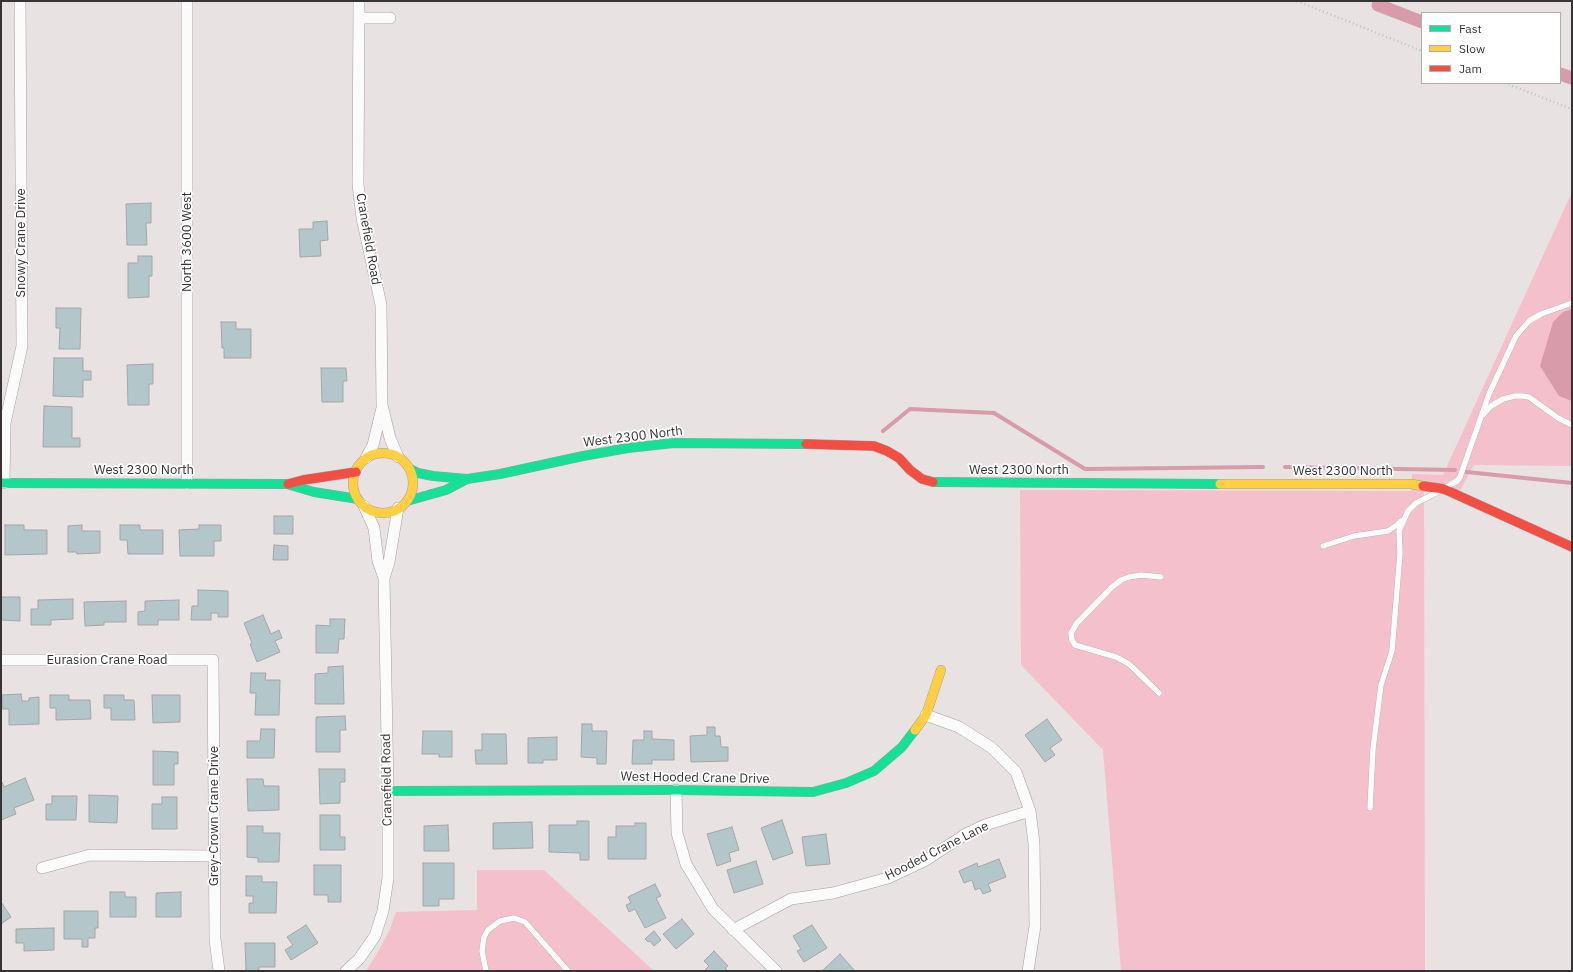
<!DOCTYPE html>
<html>
<head>
<meta charset="utf-8">
<style>
	body { margin:0 }
	#map { position:relative; width:1573px; height:972px; overflow:hidden; background:#e9e2e3; font-family:"IBM Plex Sans",sans-serif }
	canvas { display:block }
	.frame { position:absolute; inset:0; border:2px solid #373233; pointer-events:none }
	.legend { position:absolute; left:1421px; top:12px; width:140px; height:72px; box-sizing:border-box; background:#fff; border:1px solid #afadad; margin:0; padding:5px 7px; list-style:none; font-size:12px; color:#373233 }
	.legend li { display:flex; align-items:center; gap:8px; height:20px }
	.legend b { width:20px; border:1px solid #afadad }
</style>
</head>
<body>
<div id="map">
<canvas width="1573" height="972"></canvas>
<div class="frame"></div>
<ul class="legend">
<li><b style="height:5px;background:#16e098"></b>Fast</li>
<li><b style="height:5px;background:#ffcf43"></b>Slow</li>
<li><b style="height:5px;background:#f24e42"></b>Jam</li>
</ul>
</div>
<script>
const c = document.querySelector('canvas').getContext('2d');
c.lineJoin = 'round';
function paint(path, color) { c.fillStyle = color; c.fill(path, 'evenodd'); }
const shape = rows => new Path2D(rows.map(r => 'M' + r).join(''));
function stroke(path, color, width, dash) { c.strokeStyle = color; c.lineWidth = width; c.lineCap = dash ? 'butt' : 'round'; c.setLineDash(dash || []); c.stroke(path); }
function label(font, color, halo, rows, align = 'center') {
  c.font = font + ' "IBM Plex Sans",sans-serif'; c.lineWidth = 3.5; c.setLineDash([]); c.textBaseline = 'middle'; c.strokeStyle = halo; c.fillStyle = color; for (const [text, x, y, turn = 0] of rows) {
    c.save(); c.translate(x, y); c.rotate((+turn || 0) * Math.PI / 180); c.textAlign = isNaN(turn) ? turn : align; if (halo) c.strokeText(text, 0, 0); c.fillText(text, 0, 0); c.restore();
  }
}
paint(shape([
	[1572,192,1572,466,1474,465,1456,498,1424,490,1425,971,1121,971,1103,750,1021,665,1020,490,1411,491,1412,474,1443,475],
	[477,870,544,870,654,971,366,971,378,952,390,929,396,912,477,910]
]), '#f3c0cc');
paint(shape([
	[1572,309,1572,401,1559,396,1540,366,1553,322,1563,312]
]), '#d89baa');
stroke(shape([
	[883,431,910,409,994,413,1085,469,1263,467],
	[1285,467,1455,470],
	[1467,472,1572,483]
]), '#d89baa', 4);
stroke(shape([
	[1378,5,1422,22],
	[1560,74,1572,78]
]), '#d89baa', 13);
const building = shape([
	[151,203,151,223,146,223,147,245,127,245,126,204,151,203],
	[327,221,328,240,320,241,321,256,300,257,299,229,313,229,313,222,327,221],
	[138,256,152,256,152,276,149,276,149,297,128,298,128,263,138,263,138,256],
	[56,308,81,308,80,349,59,349,60,328,56,328,56,308],
	[221,322,236,322,236,329,251,329,251,358,224,358,224,348,222,348,221,322],
	[54,358,83,358,83,371,91,371,91,380,83,380,83,397,53,396,54,358],
	[153,364,153,384,149,384,149,405,128,405,127,365,153,364],
	[321,368,346,368,347,381,343,381,343,402,322,402,321,368],
	[44,406,72,407,72,438,80,438,80,447,43,447,44,406],
	[274,516,293,516,293,534,274,534,274,516],
	[5,525,24,525,24,530,47,530,47,554,5,555,5,525],
	[82,525,82,531,100,531,100,553,77,554,76,552,68,552,68,526,82,525],
	[120,525,140,525,140,530,163,530,163,554,128,554,127,540,120,540,120,525],
	[199,525,221,525,221,541,214,541,214,556,180,556,179,530,199,529,199,525],
	[274,545,288,546,288,560,273,560,274,545],
	[198,590,228,591,228,617,218,617,218,613,211,613,211,620,191,620,192,606,198,606,198,590],
	[1,597,20,597,20,621,1,620,1,597],
	[73,599,73,619,51,620,51,625,31,625,31,609,38,609,38,600,73,599],
	[179,600,179,620,158,620,158,625,138,625,138,612,145,611,145,601,179,600],
	[126,601,126,622,104,622,104,625,85,626,84,602,126,601],
	[263,615,271,634,279,630,282,638,275,641,280,652,257,662,250,644,252,643,244,623,263,615],
	[330,619,345,619,344,639,339,639,338,653,316,653,316,625,330,626,330,619],
	[343,666,344,704,315,704,315,674,328,673,328,667,343,666],
	[251,673,266,673,265,680,280,680,279,715,255,715,256,693,250,693,251,673],
	[21,694,22,701,29,701,29,698,39,697,39,724,9,725,9,709,2,709,2,695,21,694],
	[50,695,69,695,69,700,90,700,91,719,56,720,56,708,50,708,50,695],
	[104,695,124,695,124,700,134,700,135,720,111,720,111,708,104,708,104,695],
	[152,695,180,695,180,722,153,723,152,695],
	[345,716,346,730,340,730,340,752,316,752,316,717,345,716],
	[1047,719,1062,740,1050,748,1055,755,1045,762,1025,735,1047,719],
	[582,724,592,724,592,731,607,731,606,764,597,764,597,758,581,757,582,724],
	[707,727,715,727,715,736,720,736,721,747,728,747,728,761,691,762,690,736,707,735,707,727],
	[261,729,275,729,274,758,247,758,247,741,260,741,261,729],
	[423,731,452,731,452,757,439,757,439,754,422,754,423,731],
	[644,731,652,731,652,739,674,740,674,760,652,760,652,764,632,764,633,740,644,740,644,731],
	[482,734,506,734,507,764,476,764,475,750,482,750,482,734],
	[557,737,557,760,543,760,543,763,528,763,528,738,557,737],
	[153,751,178,752,178,764,174,764,174,785,153,785,153,751],
	[319,769,345,769,345,782,340,782,340,803,320,804,319,769],
	[25,778,34,800,14,808,16,814,1,820,1,780,4,787,25,778],
	[247,779,263,779,264,786,279,786,279,810,248,811,247,779],
	[89,795,118,796,117,823,89,822,89,795],
	[52,796,77,796,76,820,46,820,46,804,52,804,52,796],
	[162,797,177,797,177,829,152,829,152,804,162,804,162,797],
	[320,815,340,815,340,837,345,837,345,850,320,850,320,815],
	[782,820,793,853,773,860,761,828,782,820],
	[577,821,589,821,589,860,580,860,580,853,549,852,549,825,577,825,577,821],
	[532,822,533,848,493,849,493,823,532,822],
	[635,823,646,823,646,859,608,859,608,837,616,837,616,826,635,826,635,823],
	[448,825,449,851,424,851,424,826,448,825],
	[247,826,263,826,263,833,280,833,279,862,258,862,258,858,247,857,247,826],
	[732,827,739,850,729,853,731,861,717,866,707,834,732,827],
	[826,834,830,864,806,866,802,837,826,834],
	[999,859,1006,877,988,884,991,891,983,894,980,888,975,890,972,880,964,883,959,871,977,863,978,867,999,859],
	[756,861,763,884,734,893,727,870,756,861],
	[423,863,454,863,454,899,439,899,439,906,423,906,423,863],
	[314,865,341,865,341,902,328,902,328,895,314,895,314,865],
	[246,876,262,876,262,882,277,882,276,913,249,913,249,903,253,903,253,896,246,896,246,876],
	[655,884,661,896,656,898,666,918,645,928,635,909,629,912,626,905,631,903,628,897,655,884],
	[110,892,125,892,125,897,136,897,136,917,110,917,110,892],
	[181,892,181,917,156,917,156,893,181,892],
	[1,902,11,917,1,924,1,902],
	[64,911,98,911,98,928,95,928,95,938,88,938,88,947,82,947,82,939,64,939,64,911],
	[682,919,694,934,676,949,663,934,682,919],
	[306,925,318,943,291,960,285,950,293,945,287,937,306,925],
	[812,925,827,948,804,962,797,951,801,949,793,936,812,925],
	[54,928,54,950,24,951,24,943,16,943,16,929,54,928],
	[654,931,661,940,654,946,650,941,648,942,645,939,654,931],
	[245,943,275,943,275,967,259,967,259,971,246,971,245,943],
	[714,951,728,966,725,968,728,971,704,971,709,966,704,961,714,951],
	[840,954,855,971,822,971,840,954]
]);
paint(building, '#b3c6c9');
stroke(building, '#a6a5a6', 1);
const lane = shape([
	[1483,415,1491,406,1503,399,1515,396,1522,396,1529,397,1558,418,1572,425],
	[1445,488,1457,481,1460,477,1489,394,1516,336,1529,321,1541,314,1572,303],
	[1323,546,1354,536,1388,531,1397,525,1401,521],
	[1159,693,1129,664,1116,657,1075,645,1072,640,1071,633,1077,623,1111,588,1121,580,1129,577,1141,575,1161,577],
	[1370,808,1373,749,1381,685,1392,651,1393,639,1400,553,1399,531,1408,511,1416,503,1438,492],
	[486,971,482,951,484,937,488,930,500,921,514,918,525,922,568,971]
]);
const street = shape([
	[359,1,358,184,362,218,381,305,382,405,390,438,398,457],
	[359,18,390,18],
	[366,458,373,445,382,408],
	[4,483,5,423,22,346,20,1],
	[187,483,187,1],
	[364,506,374,528,378,561,384,578],
	[1,660,213,660,215,939,219,971],
	[926,715,959,727,992,748,1016,772,1030,811,1034,843,1035,926,1028,971],
	[676,790,677,833,686,864,713,909,776,971],
	[42,868,90,855,214,856],
	[733,930,791,899,833,893,888,878,926,860,966,834,985,825,1030,811],
	[346,971,359,959,375,936,383,911,388,878,388,791,384,578,389,562,398,508]
]);
const fast = shape([
	[410,469,418,473,433,476,467,479],
	[933,482,1220,484],
	[1,483,287,484,314,492,358,499],
	[407,501,446,490,467,479,500,474,583,456,628,448,674,443,806,444],
	[388,791,676,790,813,792,846,783,874,771,902,747,915,730]
]);
const slow = shape([
	'353 483a30 30 0 1 1 60 0a30 30 0 1 1-60 0Z',
	[1220,484,1411,484,1423,486],
	[915,730,926,715,941,670]
]);
const jam = shape([
	[806,444,874,446,887,451,899,458,910,470,922,479,933,482],
	[288,484,303,480,356,472],
	[1423,486,1444,489,1572,547]
]);
stroke(lane, '#a39e9e', 6);
stroke(street, '#a39e9e', 12);
stroke(fast, '#a39e9e', 10);
stroke(slow, '#a39e9e', 10);
stroke(jam, '#a39e9e', 10);
stroke(shape([
	[1297,1,1422,51],
	[1505,83,1572,109]
]), '#c5c1c2', 2.5, [1, 3]);
stroke(lane, '#fcfbfb', 5.5);
stroke(street, '#fcfbfb', 11);
stroke(fast, '#16e098', 9);
stroke(slow, '#ffcf43', 9);
stroke(jam, '#f24e42', 9);
label('13px', '#373233', '#fff', [
	["Cranefield Road",368,239,80],
	["North 3600 West",187,242,-90],
	["Snowy Crane Drive",21,243,-90],
	["West 2300 North",633,437,-7],
	["West 2300 North",144,470],
	["West 2300 North",1019,470],
	["West 2300 North",1343,471],
	["Eurasion Crane Road",107,660],
	["West Hooded Crane Drive",695,778,1],
	["Cranefield Road",387,780,-91],
	["Grey-Crown Crane Drive",214,816,-90],
	["Hooded Crane Lane",937,851,-27]
]);
</script>
</body>
</html>
